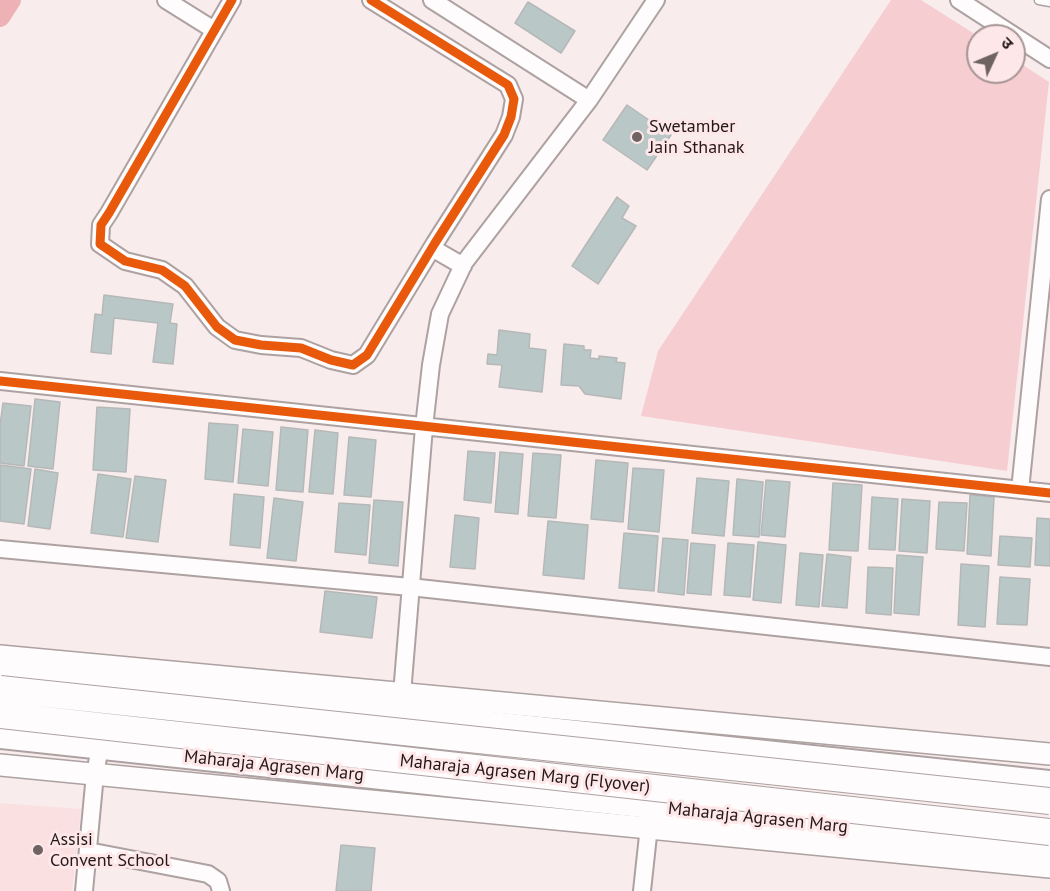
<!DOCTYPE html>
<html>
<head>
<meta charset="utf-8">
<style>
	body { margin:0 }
	#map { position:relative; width:1050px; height:891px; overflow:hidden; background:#f9eced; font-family:"PT Sans","Noto Sans Devanagari",sans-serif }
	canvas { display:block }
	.north { position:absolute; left:966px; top:24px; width:60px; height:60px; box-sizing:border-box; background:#fee7e8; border:2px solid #a79495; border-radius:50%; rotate:46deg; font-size:16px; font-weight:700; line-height:24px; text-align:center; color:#241718 }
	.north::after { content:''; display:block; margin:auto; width:21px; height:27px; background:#6f6263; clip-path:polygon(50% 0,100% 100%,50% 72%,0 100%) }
</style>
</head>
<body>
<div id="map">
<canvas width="1050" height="891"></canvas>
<div class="north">उ</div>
</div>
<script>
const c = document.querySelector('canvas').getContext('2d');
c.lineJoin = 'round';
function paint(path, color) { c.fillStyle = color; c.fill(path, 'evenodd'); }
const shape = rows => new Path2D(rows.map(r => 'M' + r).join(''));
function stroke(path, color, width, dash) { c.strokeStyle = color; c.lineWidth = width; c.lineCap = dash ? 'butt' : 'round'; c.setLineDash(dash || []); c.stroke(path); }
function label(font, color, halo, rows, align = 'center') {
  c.font = font + ' "PT Sans",sans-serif'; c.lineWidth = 6; c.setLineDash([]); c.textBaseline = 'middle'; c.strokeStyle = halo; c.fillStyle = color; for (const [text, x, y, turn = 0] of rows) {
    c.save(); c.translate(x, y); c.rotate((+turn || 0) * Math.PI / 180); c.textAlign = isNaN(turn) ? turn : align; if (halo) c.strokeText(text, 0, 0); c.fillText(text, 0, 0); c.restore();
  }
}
paint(shape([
	[0,803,81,809,72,891,0,891]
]), '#fae0e1');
paint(shape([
	[891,0,921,0,978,36,978,72,1014,72,1014,59,1049,82,1007,471,641,416,658,351]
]), '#f6ced1');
stroke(shape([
	[0,17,11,0]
]), '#edb1b6', 20);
const building = shape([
	[528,2,575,31,561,53,515,23,528,2],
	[627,105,671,135,647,170,603,140,627,105],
	[617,197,629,206,622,218,636,226,598,284,572,266,617,197],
	[104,295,173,304,170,323,177,324,173,364,153,362,158,323,114,318,111,354,91,352,95,314,102,315,104,295],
	[499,330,530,334,529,348,546,350,542,392,499,387,502,365,487,364,488,354,497,355,499,330],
	[564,344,584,346,584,350,591,350,590,358,599,359,599,356,617,358,616,362,625,363,621,399,585,394,579,386,561,385,564,344],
	[35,399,60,402,53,469,28,466,35,399],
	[3,403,31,406,24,466,0,463,0,425,3,403],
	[97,407,130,409,126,472,93,470,97,407],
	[209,423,238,425,233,482,205,479,209,423],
	[281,427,308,430,303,492,276,490,281,427],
	[243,429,273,432,268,486,238,483,243,429],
	[315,430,338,433,333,494,309,492,315,430],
	[349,437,376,440,371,497,344,495,349,437],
	[468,451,495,453,491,503,464,500,468,451],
	[500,452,523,454,518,514,495,512,500,452],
	[533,453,561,455,556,518,528,516,533,453],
	[596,460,628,463,623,522,591,519,596,460],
	[0,465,31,469,24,524,0,521,0,465],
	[633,468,664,470,659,532,628,529,633,468],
	[35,469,58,473,50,529,28,526,35,469],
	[98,474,131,479,123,537,91,533,98,474],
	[135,476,166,480,158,542,126,538,135,476],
	[697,478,729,481,724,536,692,533,697,478],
	[737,479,763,482,759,537,733,535,737,479],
	[766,480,790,482,785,537,761,535,766,480],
	[833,483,862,485,858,551,829,550,833,483],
	[234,494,264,497,260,548,230,545,234,494],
	[970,495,994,497,991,556,967,554,970,495],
	[872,497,898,499,895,550,869,549,872,497],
	[274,498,303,502,296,561,267,558,274,498],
	[902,499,930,501,927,553,899,551,902,499],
	[374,500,403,502,398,566,369,563,374,500],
	[939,502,967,503,964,551,936,549,939,502],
	[339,503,370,505,366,555,335,552,339,503],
	[455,515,479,518,475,569,450,567,455,515],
	[1037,518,1050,519,1050,566,1035,565,1037,518],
	[548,521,588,525,584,579,543,575,548,521],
	[624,533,658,536,654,591,619,588,624,533],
	[1000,536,1032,538,1030,567,998,565,1000,536],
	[663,538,688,540,684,595,658,592,663,538],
	[758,542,786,545,781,603,753,600,758,542],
	[691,543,715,545,711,595,687,593,691,543],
	[728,543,754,545,750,597,724,595,728,543],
	[800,553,823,555,819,607,796,605,800,553],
	[827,554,851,557,847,608,822,606,827,554],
	[897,555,923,557,919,615,894,613,897,555],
	[961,564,989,566,985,627,958,625,961,564],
	[868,567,893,568,891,615,866,613,868,567],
	[1000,577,1030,579,1027,625,997,624,1000,577],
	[325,591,377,597,372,638,320,632,325,591],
	[341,845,375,848,371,891,336,891,341,845]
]);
paint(building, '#b9c7c7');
stroke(building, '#b6b8b8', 1.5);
const service = shape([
	[1039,0,1050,2]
]);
const minor = shape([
	[166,0,214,30],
	[232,0,109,213,101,225,100,244,125,261,162,270,185,286,217,327,235,340,261,345,301,348,331,360,353,365,367,355,435,243,504,135,511,117,514,99,508,85,371,0],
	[432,0,589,100],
	[959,0,1050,59],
	[432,248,463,266],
	[0,381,1050,493],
	[1020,490,1050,199],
	[0,549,410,587,1050,657],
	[401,706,424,427,431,365,440,314,464,263,589,100,656,0],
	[88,851,208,874,218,881,221,891],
	[84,891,95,774,100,747],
	[642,891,650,817]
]);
const tertiary = shape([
	[0,656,1050,754],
	[0,765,1050,867]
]);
const secondary = shape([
	[0,671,1050,782],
	[0,737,1050,850]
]);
stroke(service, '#ada1a2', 11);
stroke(minor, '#ada1a2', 20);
stroke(tertiary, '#ada1a2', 24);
stroke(secondary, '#ada1a2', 26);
stroke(service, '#fefcfc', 8);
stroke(minor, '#fefcfc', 16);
stroke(tertiary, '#fefcfc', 21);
stroke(secondary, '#fefcfc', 22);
const primaryBridge = shape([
	[0,689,1050,801],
	[0,715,1050,832]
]);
stroke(primaryBridge, '#ada1a2', 28, []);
stroke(primaryBridge, '#fefcfc', 26);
stroke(shape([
	[232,0,109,213,101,225,100,244,125,261,162,270,185,286,217,327,235,340,261,345,301,348,331,360,353,365,367,355,435,243,504,135,511,117,514,99,508,85,371,0],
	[0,381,1050,493]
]), '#e8590c', 9);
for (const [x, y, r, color] of [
	[637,137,6,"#6f6263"],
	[38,850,6,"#6f6263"]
]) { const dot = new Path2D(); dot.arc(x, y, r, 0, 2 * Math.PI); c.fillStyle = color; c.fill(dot); stroke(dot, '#fee7e8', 2); }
label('18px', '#241718', '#fee7e8', [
	["Swetamber",649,127],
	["Jain Sthanak",649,148],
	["Assisi",50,840],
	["Convent School",50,861]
], 'left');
label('18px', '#241718', '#fee7e8', [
	["Maharaja Agrasen Marg",274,766,6],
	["Maharaja Agrasen Marg (Flyover)",525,774,6],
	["Maharaja Agrasen Marg",758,818,6]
]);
</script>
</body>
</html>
